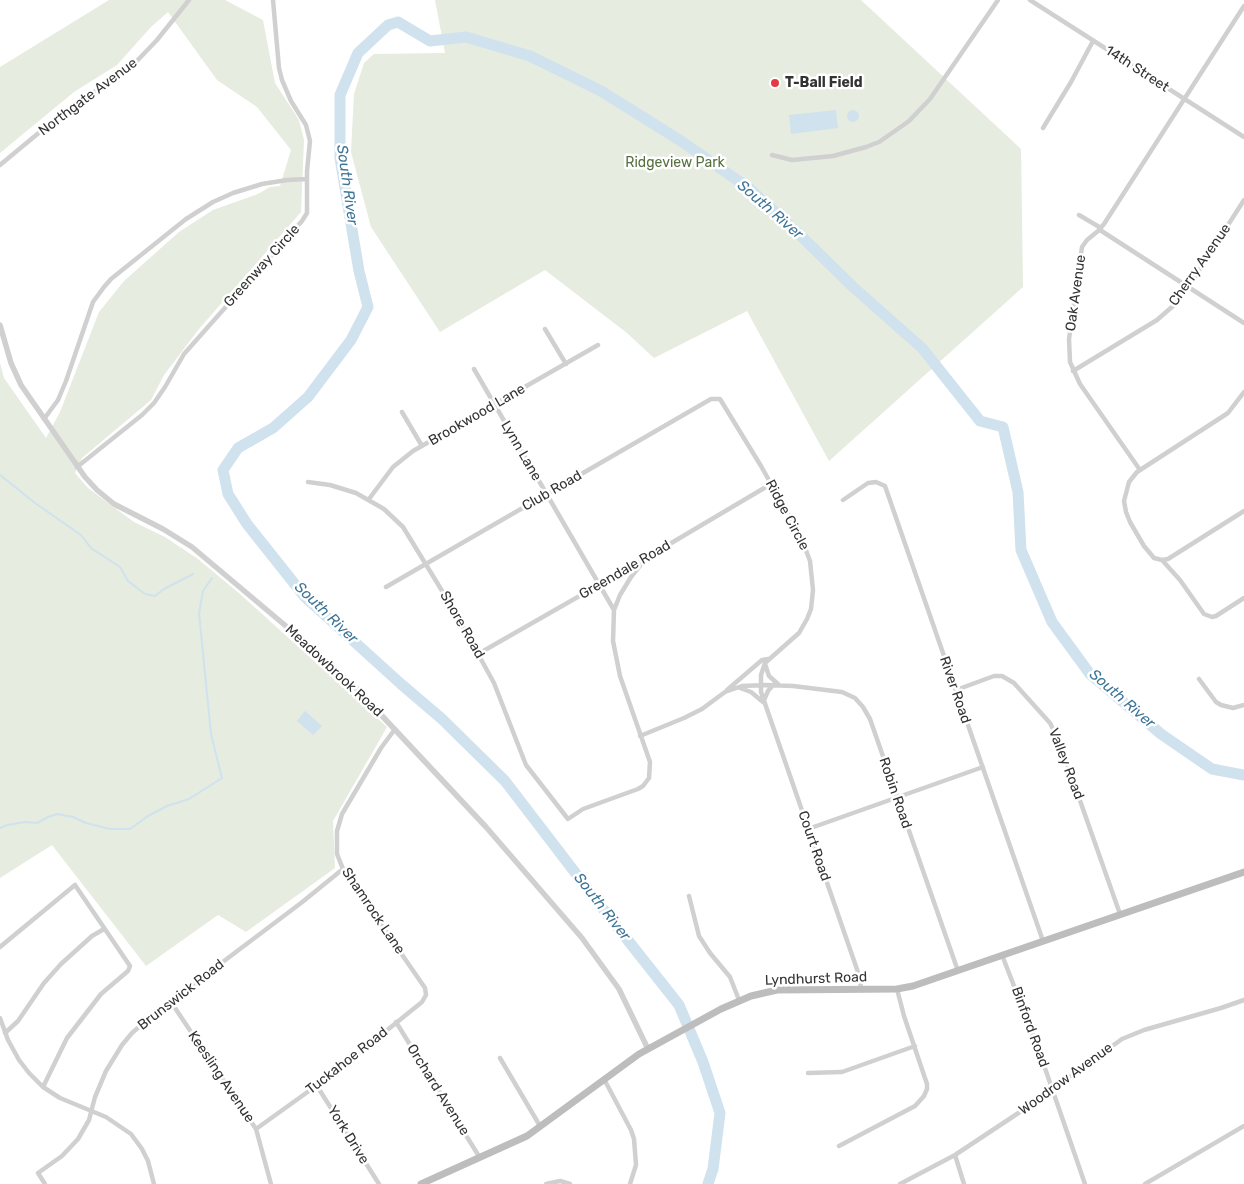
<!DOCTYPE html>
<html>
<head>
<meta charset="utf-8">
<style>
	body { margin:0 }
	canvas { display:block; background:#fff }
</style>
</head>
<body>
<canvas width="1244" height="1184"></canvas>
<script>
const c = document.querySelector('canvas').getContext('2d');
c.lineJoin = 'round';
function paint(path, color) { c.fillStyle = color; c.fill(path, 'evenodd'); }
const shape = rows => new Path2D(rows.map(r => 'M' + r).join(''));
function stroke(path, color, width, dash) { c.strokeStyle = color; c.lineWidth = width; c.lineCap = dash ? 'butt' : 'round'; c.setLineDash(dash || []); c.stroke(path); }
function label(font, color, halo, rows, align = 'center') {
  c.font = font + ' Rubik,sans-serif'; c.lineWidth = 5; c.setLineDash([]); c.textBaseline = 'middle'; c.strokeStyle = halo; c.fillStyle = color; for (const [text, x, y, turn = 0] of rows) {
    c.save(); c.translate(x, y); c.rotate((+turn || 0) * Math.PI / 180); c.textAlign = isNaN(turn) ? turn : align; if (halo) c.strokeText(text, 0, 0); c.fillText(text, 0, 0); c.restore();
  }
}
paint(shape([
	[109,0,225,0,263,20,275,83,299,120,304,140,301,212,199,329,164,375,151,400,82,458,75,473,88,488,134,522,165,537,198,559,240,594,387,727,333,821,335,868,246,932,218,915,146,966,52,845,0,878,0,363,4,378,46,438,60,412,99,312,124,281,179,232,213,210,258,194,270,187,280,186,291,150,257,107,217,80,168,12,151,27,117,65,74,92,0,153,0,67],
	[435,0,861,0,1021,149,1023,287,829,461,747,311,654,358,627,333,545,270,440,332,371,227,351,152,354,94,364,63,374,54,445,53]
]), '#e6ecdf');
paint(shape([
	[836,110,838,128,791,134,789,115],
	'847 116a6 6 0 1 1 12 0a6 6 0 1 1-12 0Z',
	[305,711,322,726,313,735,297,721]
]), '#cfe2ee');
stroke(shape([
	[0,475,35,503,81,535,91,548,120,567,128,581,145,594,155,596,164,589,193,574],
	[0,828,7,825,25,822,37,823,48,817,57,814,73,817,86,823,110,829,130,829,148,816,167,806,189,799,222,778,211,734,199,613,203,591,212,578]
]), '#cfe2ee', 2);
stroke(shape([
	[708,1184,713,1169,720,1113,703,1062,679,1005,600,905,505,781,442,719,401,684,305,597,247,524,228,494,223,470,238,448,273,428,308,397,351,340,368,307,359,271,340,158,340,95,358,53,388,25,398,22,430,41,466,37,530,56,601,91,681,141,750,189,799,234,852,286,922,348,980,421,1003,427,1018,492,1021,550,1052,622,1090,674,1161,734,1212,769,1244,775]
]), '#cfe2ee', 11);
stroke(shape([
	[1030,0,1244,137],
	[1043,128,1071,82,1093,41],
	[772,155,792,160,833,156,866,147,879,142,892,133,909,121,930,99,998,0],
	[0,165,64,112,118,76,134,64,157,40,189,0],
	[1079,215,1101,228],
	[1100,230,1244,323],
	[545,329,566,364],
	[474,369,614,610],
	[1073,371,1157,320,1173,306,1189,286,1244,200],
	[1244,392,1228,413,1137,472,1129,482,1124,501,1126,512,1130,522,1144,546,1154,558,1162,560,1180,580,1204,614,1212,617,1216,616,1244,598],
	[402,412,422,446],
	[44,419,58,400,66,381,93,302,104,287,111,279,186,219,213,202,233,193,262,184,287,180,307,179],
	[77,467,142,415,154,403,165,387,184,354,302,221,307,213,307,171,310,141,306,125,291,101,282,80,279,68,273,0],
	[1140,470,1080,384,1070,362,1069,339,1082,247,1087,240,1098,231,1104,224,1244,6],
	[308,482,330,485,356,493,384,509,403,527,455,612,494,683,526,765,568,819,583,809,638,789,643,786,649,778,650,762,620,676,613,641,614,610,620,595,631,577,646,558],
	[369,499,393,467,413,451,598,345],
	[843,500,868,483,876,482,885,486,1043,941],
	[1162,560,1168,559,1244,511],
	[386,587,711,399,720,399,761,466,801,537,810,561,813,590,811,609,807,619,799,633,765,663,761,675,761,692,860,978,861,990],
	[478,654,646,558,771,484],
	[765,664,769,676,778,684],
	[1199,679,1216,702,1221,705,1233,708,1244,705],
	[740,688,751,692,763,702],
	[727,690,762,660,768,659],
	[956,690,994,676,1002,676,1014,683,1050,723,1059,741,1120,914],
	[764,700,768,691,773,685],
	[640,736,684,718,702,709,725,692,742,686,766,685,793,686,842,692,855,698,863,707,870,719,958,971],
	[808,829,983,767],
	[689,896,699,936,710,953,730,977,739,1000],
	[0,947,75,885,130,966,128,971,101,994,67,1038,43,1087],
	[1002,955,1038,1048,1085,1184],
	[171,1002,256,1129,271,1184],
	[0,1018,8,1040,19,1060,29,1073,43,1087,60,1098,106,1117,131,1134,142,1149,148,1161,154,1184],
	[396,1022,480,1158],
	[5,1033,18,1021,44,983,61,964,92,936,104,929],
	[500,1058,540,1126],
	[808,1073,842,1072,915,1046],
	[604,1079,631,1130,634,1139,636,1165,630,1184],
	[317,1086,379,1184],
	[256,1129,334,1073,422,1002,426,995,425,988,343,869,337,854,337,831,342,814,381,748,395,729],
	[839,1146,915,1106,924,1096,927,1089,927,1084,904,1016,897,989],
	[955,1155,964,1184],
	[45,1184,38,1173,62,1156,78,1139,89,1120,95,1097,106,1071,122,1045,132,1033,155,1013,301,903,343,869],
	[546,1184,560,1181,570,1184],
	[900,1184,955,1155,1032,1104,1122,1039,1144,1030,1221,1008,1244,1000],
	[1145,1184,1244,1126]
]), '#d0d0d0', 4.5);
stroke(shape([
	[0,325,11,363,21,385,85,477,97,490,114,504,163,529,192,547,293,632,356,688,486,827,582,938,619,989,648,1049]
]), '#d0d0d0', 5.5);
stroke(shape([
	[421,1184,527,1136,639,1054,721,1009,751,996,777,990,897,989,913,986,1244,872]
]), '#bdbdbd', 7);
for (const [x, y, r, color] of [
	[775,83,5,"#e63946"]
]) { const dot = new Path2D(); dot.arc(x, y, r, 0, 2 * Math.PI); c.fillStyle = color; c.fill(dot); stroke(dot, '#fff', 2); }
label('14px', '#333', '#fff', [
	["14th Street",1137,69,33],
	["Northgate Avenue",88,97,-37],
	["Cherry Avenue",1200,265,-55],
	["Greenway Circle",262,266,-48],
	["Oak Avenue",1076,293,-82],
	["Brookwood Lane",477,415,-30],
	["Lynn Lane",521,451,60],
	["Club Road",552,491,-30],
	["Ridge Circle",787,515,62],
	["Greendale Road",625,570,-30],
	["Shore Road",462,625,60],
	["Meadowbrook Road",334,671,43],
	["River Road",955,690,71],
	["Valley Road",1066,764,69],
	["Robin Road",895,793,71],
	["Court Road",814,846,71],
	["Shamrock Lane",373,911,56],
	["Lyndhurst Road",816,979,-2],
	["Brunswick Road",181,995,-38],
	["Binford Road",1030,1027,70],
	["Tuckahoe Road",347,1061,-38],
	["Keesling Avenue",221,1077,56],
	["Woodrow Avenue",1066,1079,-36],
	["Orchard Avenue",438,1090,58],
	["York Drive",348,1135,58]
]);
label('bold 14px', '#333', '#fff', [
	["T-Ball Field",785,83]
], 'left');
label('14px', '#56703f', '#fff', [
	["Ridgeview Park",675,163]
]);
label('italic 15px', '#3f7597', '#fff', [
	["South River",347,185,82],
	["South River",770,210,41],
	["South River",326,613,44],
	["South River",1122,699,41],
	["South River",602,907,52]
]);
</script>
</body>
</html>
